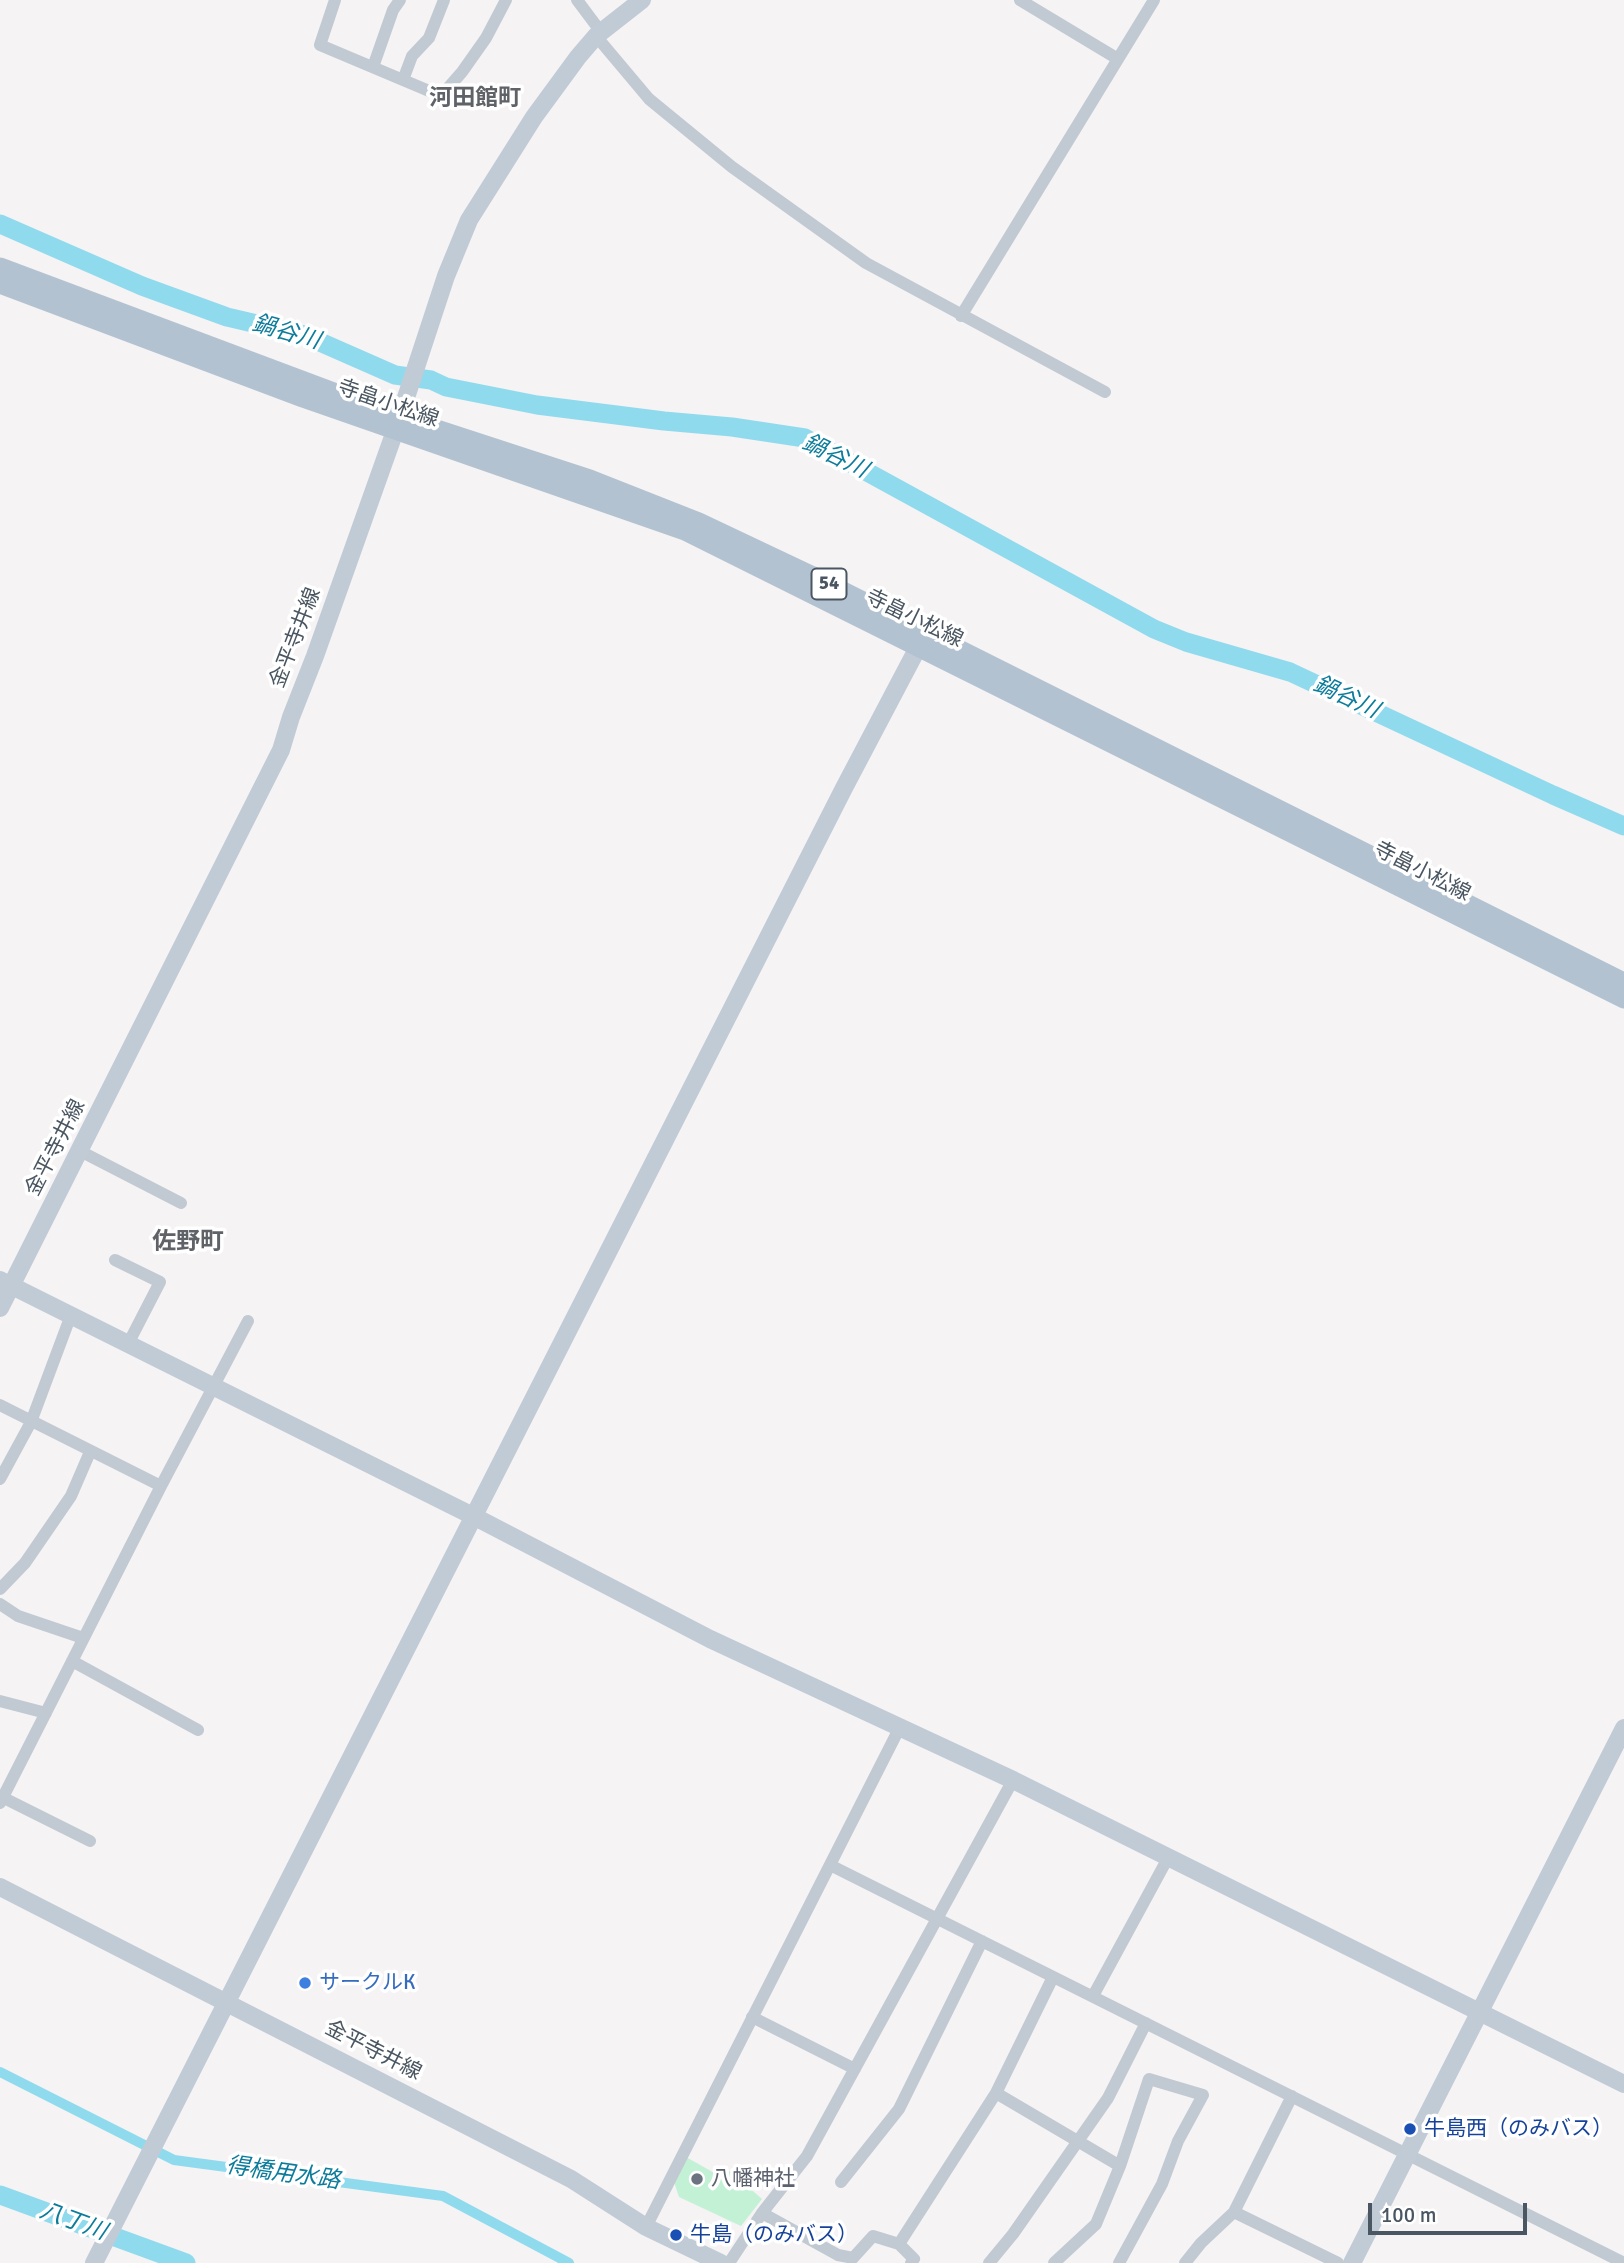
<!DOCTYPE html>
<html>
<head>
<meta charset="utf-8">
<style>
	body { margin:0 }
	#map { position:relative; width:1624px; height:2263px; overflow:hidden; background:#f5f3f3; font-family:Signika,sans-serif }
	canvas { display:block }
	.scale { position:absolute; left:1368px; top:2203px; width:159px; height:32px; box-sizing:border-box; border:4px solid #4a5661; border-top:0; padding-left:9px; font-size:21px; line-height:24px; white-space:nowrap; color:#4a5661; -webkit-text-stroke:5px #fff; paint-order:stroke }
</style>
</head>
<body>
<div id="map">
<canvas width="1624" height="2263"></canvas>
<div class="scale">100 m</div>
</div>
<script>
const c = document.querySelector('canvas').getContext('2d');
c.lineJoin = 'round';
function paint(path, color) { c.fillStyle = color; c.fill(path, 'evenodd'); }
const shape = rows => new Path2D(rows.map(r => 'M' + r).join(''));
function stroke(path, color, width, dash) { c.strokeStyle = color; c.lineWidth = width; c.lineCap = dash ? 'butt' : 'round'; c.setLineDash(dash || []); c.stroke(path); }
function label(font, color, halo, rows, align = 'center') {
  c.font = font + ' Signika,"Noto Sans JP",sans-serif'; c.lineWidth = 7; c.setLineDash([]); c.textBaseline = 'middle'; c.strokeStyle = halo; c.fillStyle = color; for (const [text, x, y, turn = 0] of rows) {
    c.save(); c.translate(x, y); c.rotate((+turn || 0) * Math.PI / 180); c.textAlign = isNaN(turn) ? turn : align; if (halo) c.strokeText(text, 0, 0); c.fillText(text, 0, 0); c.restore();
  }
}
paint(shape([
	[686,2157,718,2175,730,2171,762,2199,741,2226,679,2197,673,2179]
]), '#c3f1d5');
stroke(shape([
	[0,2072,174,2160,443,2196,569,2263]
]), '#90daee', 10);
stroke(shape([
	[0,224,142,286,227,317,304,335,395,375,431,380,446,387,537,405,664,421,732,427,805,438,1154,629,1186,642,1290,672,1553,795,1624,826],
	[0,2195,186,2263]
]), '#90daee', 19);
stroke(shape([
	[335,0,320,45,441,96,462,72,486,38,506,0],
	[577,0,601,32],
	[596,36,649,99,732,167,866,263,1105,392],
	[1118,59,1154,0],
	[373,67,393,10,400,0],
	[403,80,412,56,429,38,444,0],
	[961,316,1118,59,1020,0],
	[80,1151,181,1203],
	[115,1260,160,1282,128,1344],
	[0,1405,161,1486],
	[0,1479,31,1422,71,1315],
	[0,1589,25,1563,71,1496,90,1452],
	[0,1604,18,1616,83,1638],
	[72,1661,198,1730],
	[0,1701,46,1713],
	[0,1796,90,1841],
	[0,1803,161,1486,248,1321],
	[830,1865,1624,2263],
	[1093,1996,1169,1856],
	[752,2017,855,2069],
	[996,2093,1120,2166],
	[841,2182,899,2109,982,1941],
	[1234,2212,1338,2263],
	[762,2213,838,2255,853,2258,873,2236,899,2244],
	[646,2227,900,1727],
	[729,2263,762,2213,807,2156,1013,1780],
	[911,2263,914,2259,899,2244,996,2093,1053,1977],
	[989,2263,1013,2234,1108,2098,1146,2023],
	[1054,2263,1096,2224,1120,2166,1149,2079,1203,2095,1178,2141,1162,2184,1119,2263],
	[1185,2263,1201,2243,1234,2212,1292,2096]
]), '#c1cad2', 12);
stroke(shape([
	[0,1280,475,1517,710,1639,1013,1780,1624,2084],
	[0,1308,281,750,291,717,315,656,395,431,446,276,469,220,534,117,578,57,596,36,642,0],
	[0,1887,571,2179,646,2227,721,2263],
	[94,2263,844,788,924,636],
	[1352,2263,1624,1728]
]), '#c1cbd6', 18);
stroke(shape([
	[0,267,400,417,590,479,699,522,811,575,1624,982],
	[0,284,303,398,685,531,1624,999]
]), '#b3c2d1', 19);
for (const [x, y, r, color] of [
	[305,1983,7,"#3f7fe0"],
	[1410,2129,7,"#1a4fb4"],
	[697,2179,7,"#6b7280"],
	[676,2235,7,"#1a4fb4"]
]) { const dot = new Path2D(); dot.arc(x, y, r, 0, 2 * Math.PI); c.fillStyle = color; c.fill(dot); stroke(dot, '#fff', 2.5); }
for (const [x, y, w] of [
	[829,584,35]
]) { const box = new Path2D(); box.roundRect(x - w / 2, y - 15.5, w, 31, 5); c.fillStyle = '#fff'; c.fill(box); stroke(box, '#4a5661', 2); }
label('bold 19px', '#4a5661', null, [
	["54",829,584]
]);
label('21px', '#4a5661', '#fff', [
	["寺畠小松線",388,404,19],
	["寺畠小松線",914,619,26],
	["金平寺井線",296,638,-69],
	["寺畠小松線",1422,872,27],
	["金平寺井線",56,1148,-63],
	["金平寺井線",373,2051,27]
]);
label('21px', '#366cbe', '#fff', [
	["サークルK",319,1983]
], 'left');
label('21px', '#164399', '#fff', [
	["牛島西（のみバス）",1424,2129],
	["牛島（のみバス）",690,2235]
], 'left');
label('21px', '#5b616d', '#fff', [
	["八幡神社",711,2179]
], 'left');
label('bold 23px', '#5f6368', '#fff', [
	["河田館町",475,99]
]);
label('italic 23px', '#0c7c9b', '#fff', [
	["鍋谷川",286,333,16],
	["鍋谷川",835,457,26],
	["鍋谷川",1346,698,25],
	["得橋用水路",283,2174,8],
	["八丁川",73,2222,20]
]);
label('bold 24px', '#5f6368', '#fff', [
	["佐野町",188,1243]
]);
</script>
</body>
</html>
